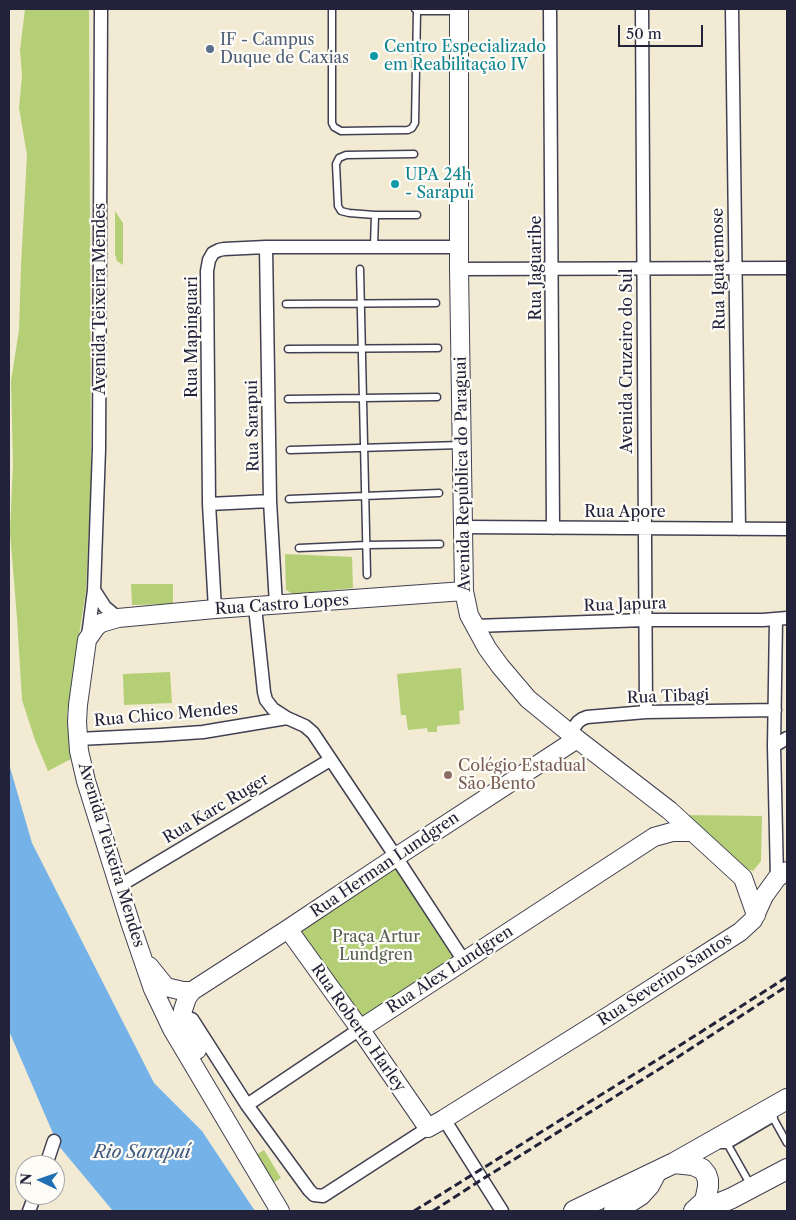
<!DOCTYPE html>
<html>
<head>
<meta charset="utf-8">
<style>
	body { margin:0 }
	#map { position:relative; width:796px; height:1220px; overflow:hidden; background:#f3ead3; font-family:"Libre Caslon Text",serif }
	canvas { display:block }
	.frame { position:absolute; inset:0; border:10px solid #22223b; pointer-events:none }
	.north { position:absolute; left:15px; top:1155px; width:50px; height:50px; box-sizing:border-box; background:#fdfcf7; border:1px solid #a5a5ac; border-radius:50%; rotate:273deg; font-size:14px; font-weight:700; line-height:20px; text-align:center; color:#22223b }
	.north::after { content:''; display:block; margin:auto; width:18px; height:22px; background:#1f6fb2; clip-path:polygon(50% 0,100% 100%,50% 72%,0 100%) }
	.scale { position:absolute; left:618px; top:25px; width:85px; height:22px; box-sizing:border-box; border:2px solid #22223b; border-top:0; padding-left:6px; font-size:15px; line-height:18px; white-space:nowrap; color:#22223b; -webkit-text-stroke:4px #fdfcf7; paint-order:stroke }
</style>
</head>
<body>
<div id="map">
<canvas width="796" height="1220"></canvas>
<div class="frame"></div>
<div class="north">N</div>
<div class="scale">50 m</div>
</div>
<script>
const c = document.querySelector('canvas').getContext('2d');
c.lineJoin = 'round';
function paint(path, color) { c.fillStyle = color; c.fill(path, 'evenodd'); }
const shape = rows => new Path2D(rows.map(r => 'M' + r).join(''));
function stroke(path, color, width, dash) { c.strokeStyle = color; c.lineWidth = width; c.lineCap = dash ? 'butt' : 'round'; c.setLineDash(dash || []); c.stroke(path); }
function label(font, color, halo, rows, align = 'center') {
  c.font = font + ' "Libre Caslon Text",serif'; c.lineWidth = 4.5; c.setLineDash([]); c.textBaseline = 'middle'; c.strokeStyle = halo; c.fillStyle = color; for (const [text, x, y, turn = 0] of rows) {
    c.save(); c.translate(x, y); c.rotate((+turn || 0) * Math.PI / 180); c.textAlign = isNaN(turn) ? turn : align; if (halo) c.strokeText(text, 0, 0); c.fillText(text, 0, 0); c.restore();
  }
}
paint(shape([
	[25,9,89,9,91,483,86,590,67,714,71,759,48,771,35,740,22,700,17,618,10,532,13,464,11,381,19,330,21,266,27,155,19,108,22,76,20,50],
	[115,211,123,223,123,265,117,261,115,254],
	[285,554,352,557,353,588,293,594,286,590],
	[131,584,173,584,173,604,132,605],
	[461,668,464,710,459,711,460,724,437,726,437,732,428,732,427,728,408,730,406,715,401,715,397,674],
	[170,672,172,703,124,705,123,674],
	[685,815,762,816,761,861,753,871,743,868],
	[394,867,457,959,361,1024,296,931],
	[264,1150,281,1178,268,1186,251,1158]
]), '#b4cf75');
paint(shape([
	[9,764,32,843,154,1083,202,1131,255,1211,113,1211,58,1145,9,1031]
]), '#74b2e7');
const lane = shape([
	[332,9,332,123,334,127,341,131,408,130,412,128,415,123,417,11,415,9],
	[417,11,459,11],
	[414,154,346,155,339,158,336,164,338,206,341,211,349,213,375,215,417,215],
	[374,247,375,215],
	[360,269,367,575],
	[286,304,436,303],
	[288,349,438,348],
	[288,399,437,397],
	[290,450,461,445],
	[289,499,439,493],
	[299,548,366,545,440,544],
	[772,1116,787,1143],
	[718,1145,728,1145,750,1184],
	[728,1145,774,1118]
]);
const street = shape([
	[550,9,553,528],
	[642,9,646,712],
	[732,9,739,529],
	[266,247,270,501,276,605],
	[459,269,787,268],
	[209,504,270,501],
	[463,527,787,529],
	[94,590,105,607,118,618],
	[255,607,264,692,266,700,273,709,287,718,305,726,313,733,396,857,464,961],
	[215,609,209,504,207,271,209,260,213,253,219,250,224,249,266,247,459,247],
	[776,619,774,746,777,878],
	[475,626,645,620,763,620,787,618],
	[88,636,94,590,99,449,101,9],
	[570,733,578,722,582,719,587,717,646,712,775,710],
	[78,739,160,735,203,732,287,718],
	[774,746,787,738],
	[119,886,330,760],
	[192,1019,247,1105,309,1190,314,1195,323,1196,428,1128],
	[247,1105,360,1029],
	[444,1119,502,1211],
	[46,1165,54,1141],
	[29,1211,35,1195]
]);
const secondary = shape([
	[459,9,459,269,464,591,469,615,487,648,500,666,528,699,577,739,669,810,743,878,756,915],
	[288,929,360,1029,428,1128,444,1119,607,1017,740,932,753,920,764,896,777,878,787,871],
	[149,966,166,987,183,991,192,991],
	[360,1029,654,837,672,832,692,832],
	[197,1050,188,1034,182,1019,183,1010,187,998,192,991,288,929,396,857,577,739],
	[280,1211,172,1029,153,989,130,922,86,781,79,751,77,722,78,705,87,640,96,627,101,623,118,618,215,609,464,591],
	[613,1211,630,1203,641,1196,650,1186,658,1171]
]);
const primary = shape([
	[674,1163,693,1165,702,1169,706,1174,708,1180,708,1187,705,1201,694,1211],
	[574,1211,674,1163,787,1099],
	[701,1211,732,1198,787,1169]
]);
stroke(lane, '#414052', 9);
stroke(street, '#414052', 15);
stroke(secondary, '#414052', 20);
stroke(primary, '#414052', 22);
stroke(lane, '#fff', 6);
stroke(street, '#fff', 12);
stroke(secondary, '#fff', 18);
stroke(primary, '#fff', 20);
stroke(shape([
	[414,1211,657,1060,787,977],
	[433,1211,481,1180,661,1068,787,986]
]), '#22223b', 3, [8, 4]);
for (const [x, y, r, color] of [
	[210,49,5,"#5c6f8a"],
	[374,56,5,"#0f9aa8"],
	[395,184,5,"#0f9aa8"],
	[448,775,5,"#8d6e63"]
]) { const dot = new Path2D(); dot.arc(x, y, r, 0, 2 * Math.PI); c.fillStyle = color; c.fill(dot); stroke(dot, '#fdfcf7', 2); }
label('16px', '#4e5e75', '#fdfcf7', [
	["IF - Campus",220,40],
	["Duque de Caxias",220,58]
], 'left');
label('16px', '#0d838f', '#fdfcf7', [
	["Centro Especializado",384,47],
	["em Reabilitação IV",384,65],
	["UPA 24h",405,175],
	["- Sarapuí",405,193]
], 'left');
label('16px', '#22223b', '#fdfcf7', [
	["Rua Jaguaribe",536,268,-90],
	["Rua Iguatemose",719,269,-91],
	["Avenida Teixeira Mendes",100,299,-90],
	["Rua Mapinguari",192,337,-90],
	["Avenida Cruzeiro do Sul",627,361,-90],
	["Rua Sarapui",253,426,-91],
	["Avenida República do Paraguai",463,474,-91],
	["Rua Apore",625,512],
	["Rua Castro Lopes",282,605,-4],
	["Rua Japura",625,605,-2],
	["Rua Tibagi",668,697,-2],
	["Rua Chico Mendes",166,715,-5],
	["Rua Karc Ruger",216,809,-31],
	["Avenida Teixeira Mendes",111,855,73],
	["Rua Herman Lundgren",385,865,-34],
	["Rua Alex Lundgren",450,970,-33],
	["Rua Severino Santos",665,980,-33],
	["Rua Roberto Harley",358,1028,55]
]);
label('16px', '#785e54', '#fdfcf7', [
	["Colégio Estadual",458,766],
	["São Bento",458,784]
], 'left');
label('16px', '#555f4f', '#fdfcf7', [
	["Praça Artur",376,937],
	["Lundgren",376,955]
]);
label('italic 18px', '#435c80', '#fdfcf7', [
	["Rio Sarapuí",142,1153]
]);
</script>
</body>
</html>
